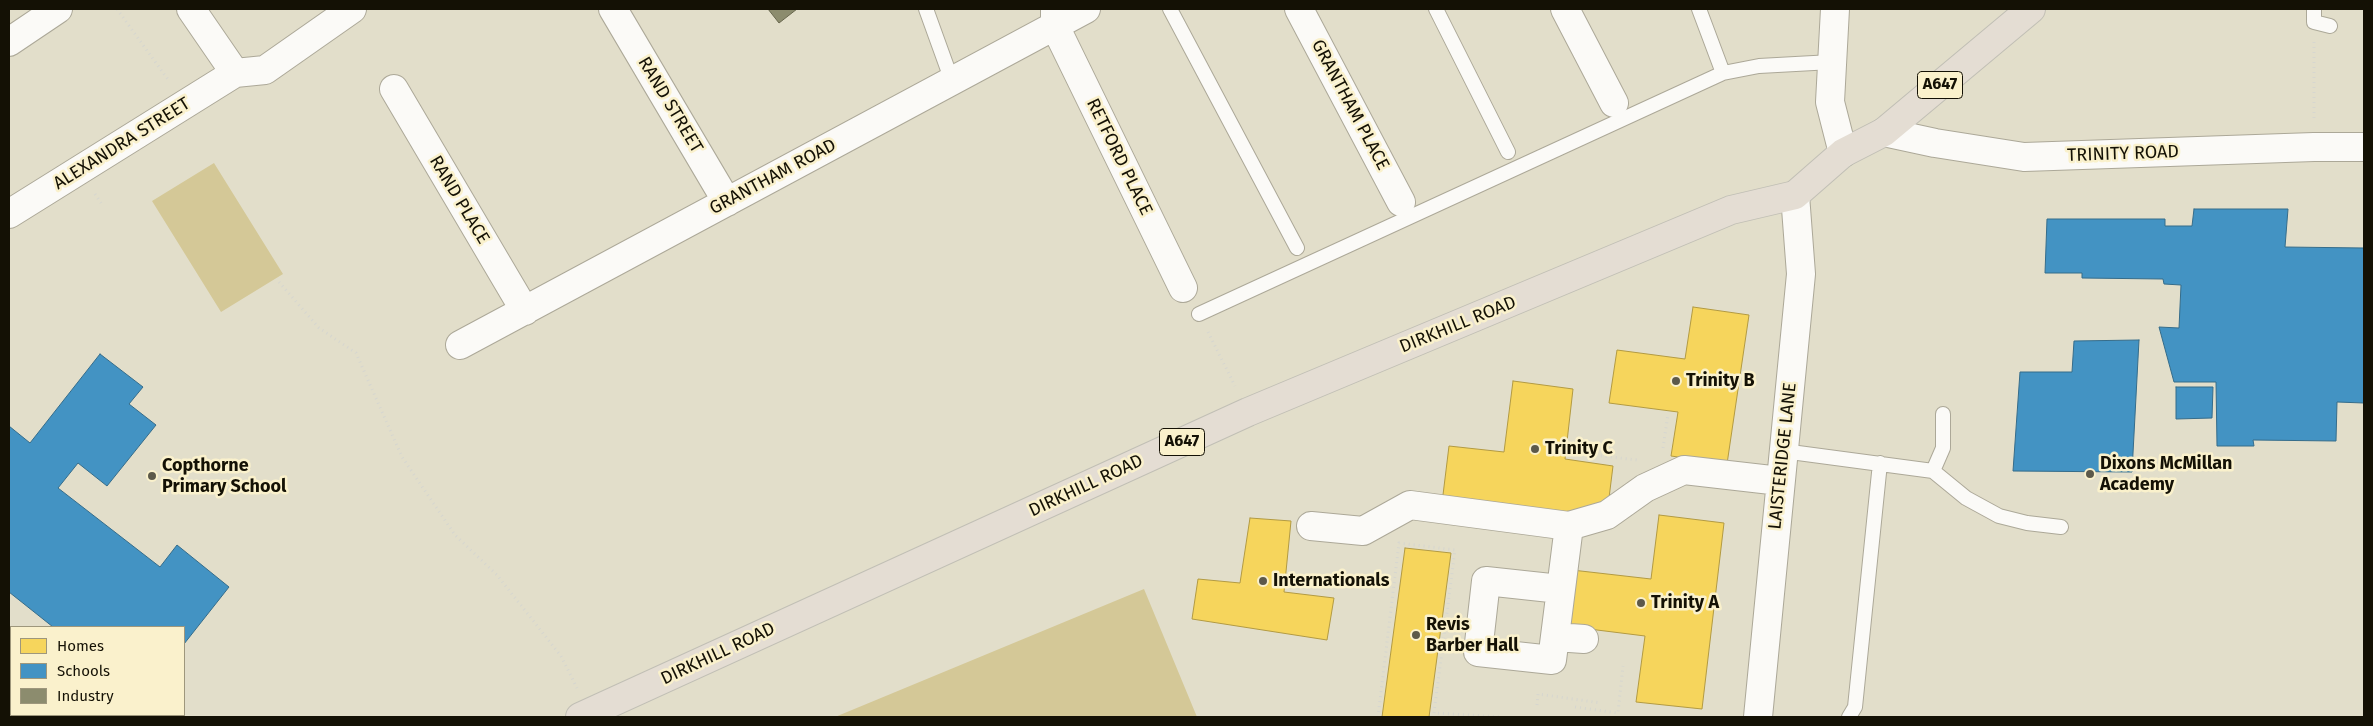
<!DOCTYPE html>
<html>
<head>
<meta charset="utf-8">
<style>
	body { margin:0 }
	#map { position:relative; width:2373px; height:726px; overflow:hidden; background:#e2deca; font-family:"Fira Sans",sans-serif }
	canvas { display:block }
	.frame { position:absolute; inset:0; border:10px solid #141105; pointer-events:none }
	.legend { position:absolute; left:10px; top:626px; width:175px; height:90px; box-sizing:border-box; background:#faf1cc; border:1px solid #9e977c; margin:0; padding:6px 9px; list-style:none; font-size:15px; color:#141105 }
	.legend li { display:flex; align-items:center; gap:10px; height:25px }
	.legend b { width:25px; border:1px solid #9e977c }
</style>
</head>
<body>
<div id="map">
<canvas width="2373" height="726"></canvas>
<div class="frame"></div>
<ul class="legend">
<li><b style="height:14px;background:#f6d55c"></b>Homes</li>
<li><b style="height:14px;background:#4393c3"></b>Schools</li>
<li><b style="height:14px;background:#8c8c6e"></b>Industry</li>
</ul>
</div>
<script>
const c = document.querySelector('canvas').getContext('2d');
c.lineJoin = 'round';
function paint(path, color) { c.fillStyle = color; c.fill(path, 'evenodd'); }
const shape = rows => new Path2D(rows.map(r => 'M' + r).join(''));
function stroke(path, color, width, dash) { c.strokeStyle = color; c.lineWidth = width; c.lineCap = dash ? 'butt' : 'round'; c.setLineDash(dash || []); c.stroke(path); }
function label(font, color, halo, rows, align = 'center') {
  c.font = font + ' "Fira Sans",sans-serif'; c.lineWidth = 5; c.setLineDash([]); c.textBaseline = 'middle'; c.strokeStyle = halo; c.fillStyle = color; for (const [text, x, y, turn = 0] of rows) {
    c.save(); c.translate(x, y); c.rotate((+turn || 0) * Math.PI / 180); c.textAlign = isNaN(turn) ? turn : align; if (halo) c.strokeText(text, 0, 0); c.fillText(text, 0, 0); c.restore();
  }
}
paint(shape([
	[214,163,283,274,221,312,152,201],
	[1144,589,1197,717,835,717]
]), '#d4c897');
const homes = shape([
	[1693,307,1749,315,1727,464,1671,456,1678,412,1609,403,1617,350,1685,359,1693,307],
	[1513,381,1573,389,1565,459,1613,466,1606,522,1442,503,1449,446,1504,452,1513,381],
	[1659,515,1724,523,1702,709,1636,702,1645,636,1565,626,1572,570,1651,579,1659,515],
	[1250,518,1291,521,1284,592,1334,598,1327,640,1192,619,1198,579,1240,583,1250,518],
	[1405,548,1451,553,1429,717,1382,717,1405,548]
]);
paint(homes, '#f6d55c');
stroke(homes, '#b29a42', 1);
const schools = shape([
	[2194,209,2288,209,2285,247,2364,248,2364,403,2337,402,2336,441,2253,440,2254,446,2217,446,2216,382,2174,382,2159,327,2179,328,2181,285,2164,284,2163,279,2082,278,2082,273,2045,273,2047,219,2165,219,2165,226,2192,226,2194,209],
	[2139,340,2132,472,2013,471,2020,372,2072,372,2074,341,2139,340],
	[100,354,143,387,129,404,156,425,107,486,78,463,58,488,160,567,177,545,229,587,184,644,184,627,53,627,9,592,9,426,30,443,100,354],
	[2176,387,2213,387,2212,418,2176,419,2176,387]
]);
paint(schools, '#4393c3');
stroke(schools, '#356c8a', 1);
const industry = shape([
	[768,9,797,9,779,23,768,9]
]);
paint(industry, '#8c8c6e');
stroke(industry, '#68674e', 1);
const service = shape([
	[926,9,952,81],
	[1170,9,1297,248],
	[1436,9,1508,152],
	[1699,9,1723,73],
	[2314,9,2314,22,2330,26],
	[1199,314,1723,73,1759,66,1832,62],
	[1783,451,1933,471,1943,448,1943,414],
	[1933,471,1966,498,1999,516,2027,523,2061,527],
	[1849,717,1855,707,1880,463]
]);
const minor = shape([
	[613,9,727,202],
	[1055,9,1055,26,1183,288],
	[1299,9,1401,202],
	[1565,9,1614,103],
	[1835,9,1830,102,1843,153],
	[235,73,265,70,352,9],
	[394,89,525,311],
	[1884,132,1935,143,2024,157,2314,147,2364,147],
	[9,214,235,73,191,9],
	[460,345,1086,9],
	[1311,526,1363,531,1410,505,1569,526,1607,515,1645,488,1684,470,1780,481],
	[1560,589,1486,581,1478,652,1552,660,1569,526],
	[1555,637,1584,639],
	[1758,717,1801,274,1795,195]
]);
const tertiary = shape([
	[9,42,58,9]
]);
const primary = shape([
	[580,717,1248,412,1731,210,1795,195,1843,153,1884,132,2031,9]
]);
stroke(service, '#aca898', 16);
stroke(minor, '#aca898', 30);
stroke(tertiary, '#aca898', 30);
stroke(primary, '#c1bfb5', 30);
stroke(shape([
	[117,9,169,81],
	[2314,42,2314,119],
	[95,194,101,203],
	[279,282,319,328,356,353,402,457,455,535,497,575,561,656,577,688],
	[1208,332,1235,386],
	[1663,448,1668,414],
	[1576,453,1637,460],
	[1537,705,1538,694,1601,703],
	[1575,707,1618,713,1623,666],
	[1378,717,1399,543,1455,550,1434,713,1502,717]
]), '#d6d6cf', 3, [1, 4]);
stroke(service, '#fbfaf7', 14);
stroke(minor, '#fbfaf7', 28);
stroke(tertiary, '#fbfaf7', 28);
stroke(primary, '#e4ddd3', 28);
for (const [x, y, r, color] of [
	[1676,381,5,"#5c594a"],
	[1535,449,5,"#5c594a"],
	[2090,474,5,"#5c594a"],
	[152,476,5,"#5c594a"],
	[1263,581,5,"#5c594a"],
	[1641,603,5,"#5c594a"],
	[1416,635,5,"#5c594a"]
]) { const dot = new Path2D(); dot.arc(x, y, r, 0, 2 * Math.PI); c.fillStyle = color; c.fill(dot); stroke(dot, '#faf1cc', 2); }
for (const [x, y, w] of [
	[1940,85,45],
	[1182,442,45]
]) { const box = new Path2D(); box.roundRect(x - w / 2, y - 13.5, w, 27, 4); c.fillStyle = '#faf1cc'; c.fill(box); stroke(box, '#141105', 1); }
label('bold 16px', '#141105', null, [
	["A647",1940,85],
	["A647",1182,442]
]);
label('18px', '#141105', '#faf1cc', [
	["RAND STREET",670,105,59],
	["GRANTHAM PLACE",1350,105,62],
	["ALEXANDRA STREET",122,144,-32],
	["TRINITY ROAD",2123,154,-2],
	["RETFORD PLACE",1119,157,64],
	["GRANTHAM ROAD",773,177,-28],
	["RAND PLACE",459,200,59],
	["DIRKHILL ROAD",1458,325,-22],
	["LAISTERIDGE LANE",1783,456,-84],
	["DIRKHILL ROAD",1086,486,-25],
	["DIRKHILL ROAD",718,654,-25]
]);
label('bold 18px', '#141105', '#faf1cc', [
	["Trinity B",1686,381],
	["Trinity C",1545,449],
	["Dixons McMillan",2100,464],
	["Academy",2100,485],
	["Copthorne",162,466],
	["Primary School",162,487],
	["Internationals",1273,581],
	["Trinity A",1651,603],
	["Revis",1426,625],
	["Barber Hall",1426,646]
], 'left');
</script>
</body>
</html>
